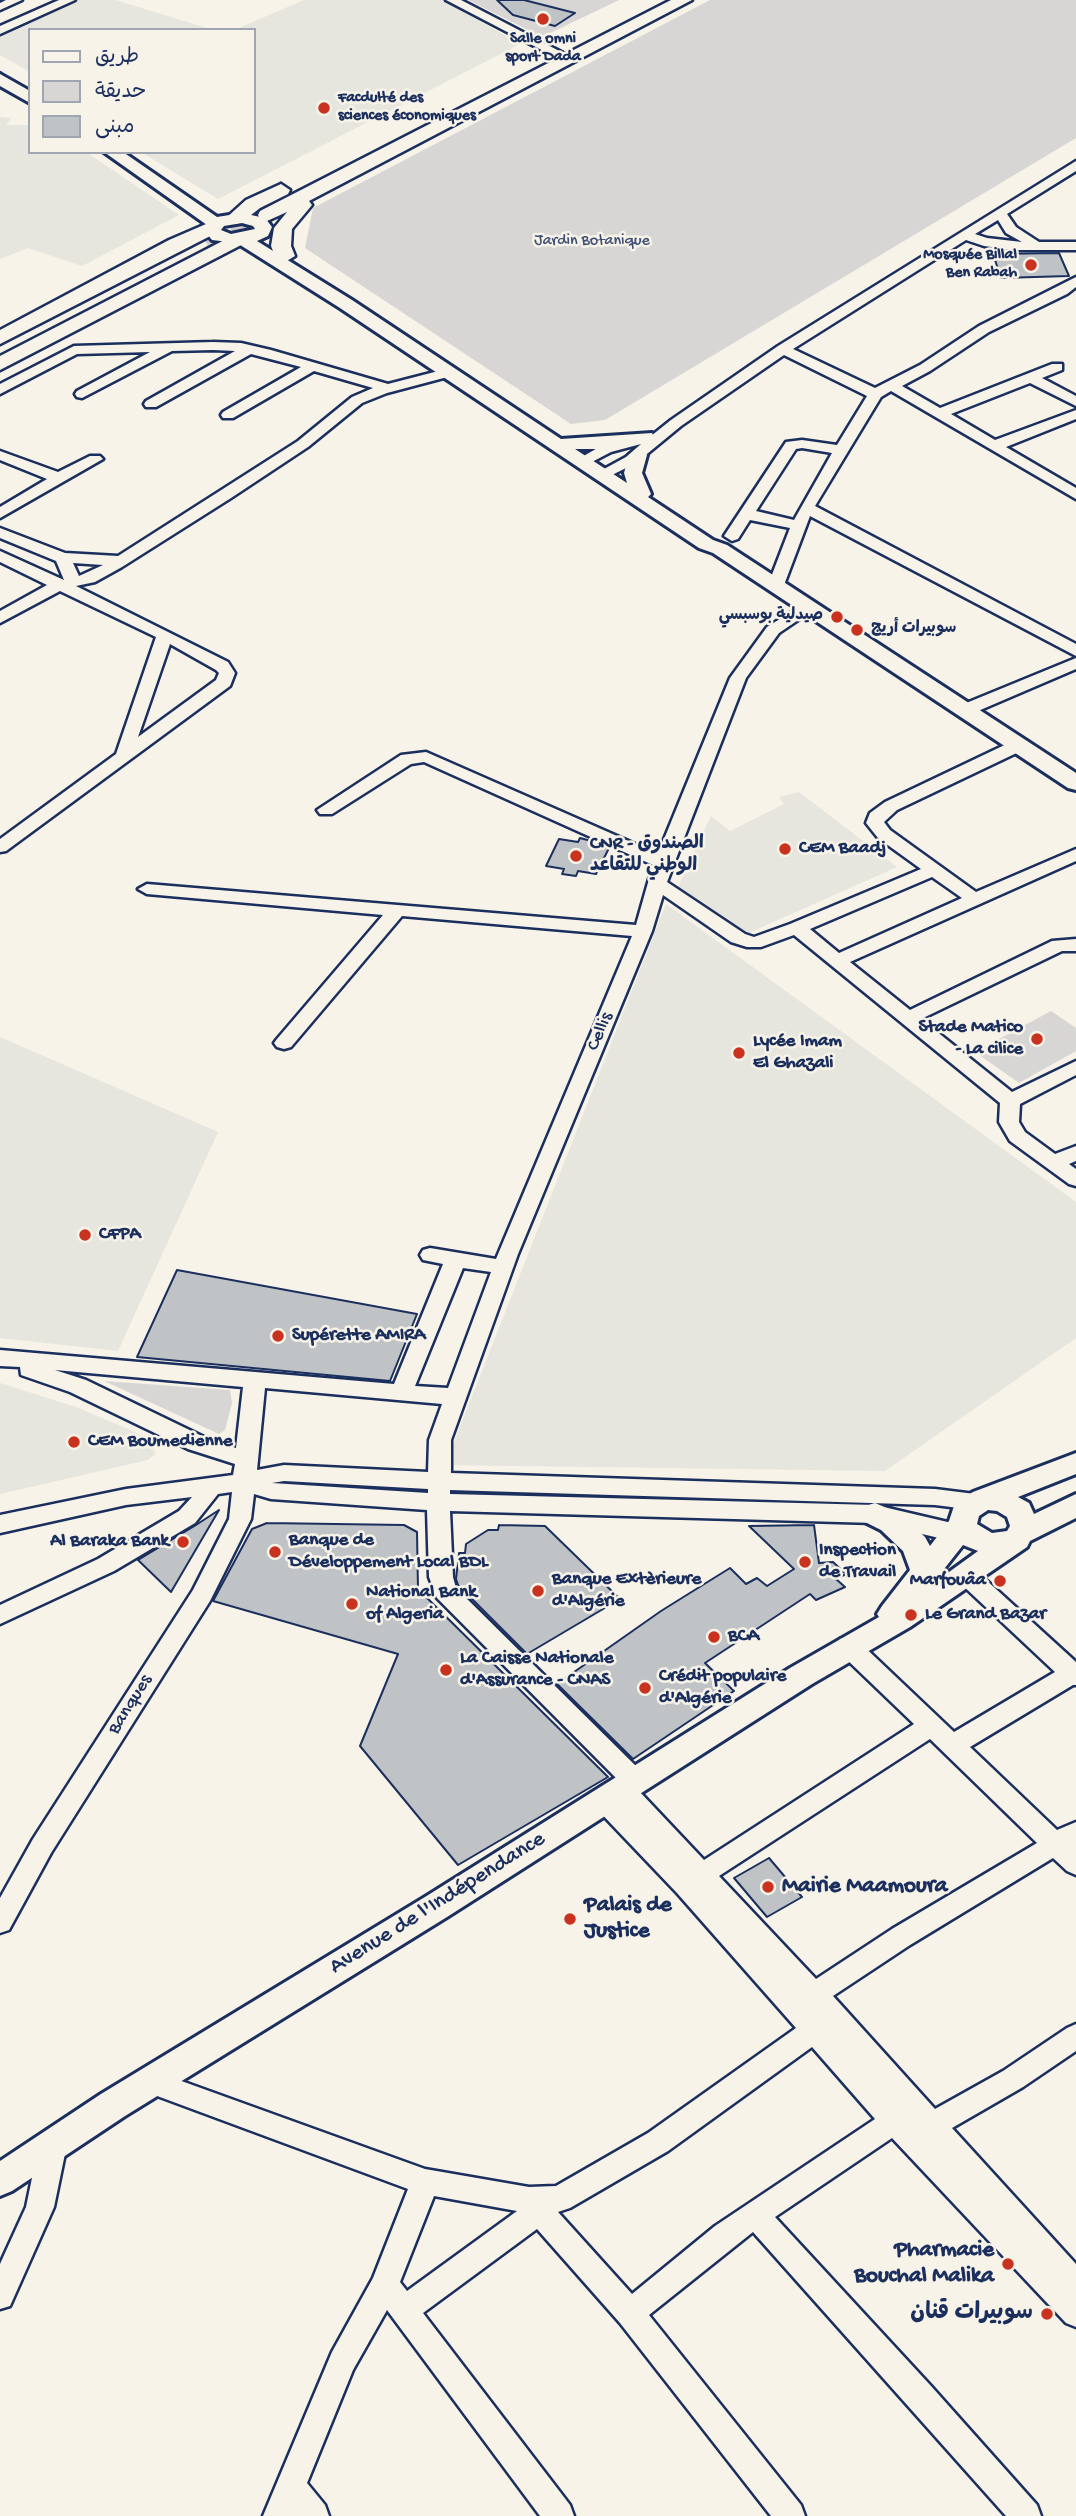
<!DOCTYPE html>
<html>
<head>
<meta charset="utf-8">
<style>
	body { margin:0 }
	#map { position:relative; width:1076px; height:2516px; overflow:hidden; background:#f7f3e8; font-family:"Gochi Hand","Playpen Sans Arabic",sans-serif }
	canvas { display:block }
	.legend { position:absolute; left:28px; top:28px; width:228px; height:126px; box-sizing:border-box; background:#f7f3e8; border:2px solid #9fa5b1; margin:0; padding:9px 12px; list-style:none; font-size:21px; color:#1b2f5e }
	.legend li { display:flex; align-items:center; gap:14px; height:35px }
	.legend b { width:35px; border:2px solid #9fa5b1 }
</style>
</head>
<body>
<div id="map">
<canvas width="1076" height="2516"></canvas>
<ul class="legend">
<li><b style="height:9px;background:#f7f3e8"></b>طريق</li>
<li><b style="height:19px;background:#d7d6d4"></b>حديقة</li>
<li><b style="height:19px;background:#c0c3c5"></b>مبنى</li>
</ul>
</div>
<script>
const c = document.querySelector('canvas').getContext('2d');
c.lineJoin = 'round';
function paint(path, color) { c.fillStyle = color; c.fill(path, 'evenodd'); }
const shape = rows => new Path2D(rows.map(r => 'M' + r).join(''));
function stroke(path, color, width, dash) { c.strokeStyle = color; c.lineWidth = width; c.lineCap = dash ? 'butt' : 'round'; c.setLineDash(dash || []); c.stroke(path); }
function label(font, color, halo, rows, align = 'center') {
  c.font = font + ' "Gochi Hand","Playpen Sans Arabic",sans-serif'; c.lineWidth = 5; c.setLineDash([]); c.textBaseline = 'middle'; c.strokeStyle = halo; c.fillStyle = color; for (const [text, x, y, turn = 0] of rows) {
    c.save(); c.translate(x, y); c.rotate((+turn || 0) * Math.PI / 180); c.textAlign = isNaN(turn) ? turn : align; if (halo) c.strokeText(text, 0, 0); c.fillText(text, 0, 0); c.restore();
  }
}
paint(shape([
	[79,0,116,0,213,30,30,30,30,72,0,55,0,34],
	[304,0,443,0,520,44,218,199,141,152,254,152,254,30,234,30],
	[0,117,11,118,6,125,30,125,30,152,86,152,179,215,82,266,28,248,0,259],
	[799,792,897,867,742,936,676,891,711,816,730,831,784,804,779,797],
	[666,904,1076,1202,1076,1338,885,1471,445,1465],
	[0,1037,218,1132,118,1351,0,1338],
	[0,1383,76,1407,135,1432,153,1445,155,1455,148,1460,0,1494]
]), '#e6e5de');
paint(shape([
	[468,0,619,0,542,37],
	[710,0,1076,0,1076,138,605,420,571,424,305,248,313,208],
	[1051,1011,1076,1028,1076,1051,1019,1083,975,1052],
	[104,1381,230,1390,232,1403,225,1430,219,1434]
]), '#d7d6d4');
const building = shape([
	[497,0,524,0,575,13,555,26,513,15,497,0],
	[1059,253,1069,276,1001,278,993,254,1059,253],
	[580,838,595,842,594,845,609,848,596,874,578,871,576,876,562,874,564,869,546,866,559,839,578,842,580,838],
	[177,1270,417,1314,390,1381,137,1357,177,1270],
	[219,1510,171,1592,138,1560,196,1525,219,1510],
	[267,1523,404,1525,417,1532,418,1589,608,1777,458,1865,360,1746,398,1654,213,1601,252,1529,267,1523],
	[499,1525,545,1526,620,1599,527,1654,458,1585,456,1579,459,1553,465,1553,466,1544,488,1530,498,1530,499,1525],
	[814,1525,819,1563,833,1562,846,1574,836,1579,845,1587,816,1600,810,1594,705,1663,734,1691,633,1759,557,1684,661,1611,730,1568,746,1584,757,1578,767,1586,794,1569,749,1526,814,1525],
	[769,1858,802,1897,767,1917,734,1878,769,1858]
]);
paint(building, '#c0c3c5');
stroke(building, '#1b2f5e', 2);
stroke(shape([
	[208,246,267,215]
]), '#cbcccc', 18, [18, 10]);
const minor = shape([
	[6,0,22,0,0,10,0,3,6,0],
	[59,0,75,0,0,34,0,26,59,0],
	[446,0,461,0,567,55,557,58,446,0],
	[1076,161,1076,171,1007,214,1016,227,1039,242,1076,242,1076,250,1013,250,984,246,966,240,793,349,875,388,920,365,979,326,1076,277,1076,287,1067,294,989,332,930,371,902,386,940,408,1052,364,1062,364,1062,370,1042,378,1076,396,1076,406,1030,383,951,414,995,440,1076,410,1076,419,1006,447,1076,488,1076,499,891,391,881,397,815,506,1076,644,1076,656,810,516,784,585,782,588,770,588,768,585,790,528,750,520,738,539,732,541,724,536,786,442,802,440,837,445,867,396,784,355,681,426,636,463,606,478,596,478,593,475,626,457,641,444,611,452,588,464,583,466,575,461,601,446,639,436,646,440,671,420,778,346,1076,161],
	[998,220,1006,233,1022,242,987,238,975,234,998,220],
	[802,448,832,453,794,520,756,511,796,449,802,448],
	[213,342,241,343,271,350,388,384,450,368,457,372,455,375,387,393,362,403,308,447,231,498,122,567,95,582,76,586,228,662,235,673,230,686,6,851,0,852,0,839,116,754,156,637,60,591,0,623,0,611,47,585,0,562,0,551,64,580,56,561,0,538,0,528,65,553,118,556,298,441,352,397,373,388,314,371,233,418,223,418,221,415,223,412,301,367,251,354,156,407,146,407,144,404,146,401,235,351,213,350,172,351,82,398,77,397,75,394,77,391,150,352,77,354,0,394,0,384,74,346,213,342],
	[73,563,103,565,79,576,73,563],
	[170,644,216,670,219,673,216,680,138,737,170,644],
	[0,451,58,472,90,456,100,456,103,459,0,518,0,507,47,479,0,460,0,451],
	[807,602,813,604,815,607,813,610,779,633,746,678,667,882,745,934,754,937,790,924,921,869,878,838,866,823,870,813,885,802,1013,741,1025,741,1028,745,1025,749,897,810,884,822,890,830,976,892,1076,849,1076,861,850,962,910,1010,1052,941,1076,939,1076,951,1062,951,921,1019,1012,1092,1076,1061,1076,1075,1020,1104,1019,1122,1025,1132,1055,1154,1076,1146,1076,1161,1069,1164,1076,1169,1076,1186,1069,1184,1010,1141,999,1122,1000,1103,794,935,761,947,747,947,731,942,663,895,652,931,518,1254,451,1440,451,1473,935,1489,975,1494,983,1496,986,1502,983,1508,975,1510,935,1505,450,1490,450,1494,875,1505,969,1527,977,1530,981,1536,977,1542,969,1545,875,1523,450,1511,453,1577,456,1588,644,1774,647,1781,644,1788,638,1790,704,1860,914,1724,840,1653,836,1646,840,1639,848,1637,856,1639,954,1732,1055,1672,958,1581,954,1575,958,1569,966,1566,974,1569,1076,1662,1076,1685,1073,1685,970,1747,1057,1830,1076,1822,1076,1875,1067,1871,1053,1858,910,1945,833,1996,935,2109,1003,2071,1067,2028,1076,2024,1076,2051,1023,2087,952,2128,1076,2264,1076,2327,1066,2323,892,2138,775,2217,931,2386,1037,2505,1041,2516,1006,2516,753,2232,649,2315,801,2505,805,2516,771,2516,620,2323,537,2229,423,2313,570,2505,574,2516,540,2516,387,2310,353,2370,307,2483,325,2505,329,2516,263,2516,332,2352,373,2278,408,2189,141,2090,137,2082,141,2074,151,2070,425,2169,529,2187,556,2186,648,2133,796,2028,677,1893,595,1807,591,1800,595,1793,604,1790,610,1792,612,1782,618,1780,437,1598,429,1577,427,1510,271,1499,254,1494,251,1519,210,1601,51,1853,9,1930,0,1933,0,1898,33,1839,193,1590,229,1519,232,1492,218,1494,195,1523,114,1571,0,1624,0,1605,98,1559,179,1511,192,1497,126,1505,0,1533,0,1515,126,1489,233,1475,235,1464,188,1449,70,1392,21,1375,20,1367,0,1366,0,1350,394,1384,443,1264,423,1260,420,1255,423,1250,430,1248,496,1259,632,936,402,916,291,1047,284,1049,277,1047,274,1043,277,1039,383,915,147,894,138,889,147,884,636,925,653,865,424,762,411,764,332,814,320,814,317,810,401,755,426,752,658,854,730,678,767,627,807,602],
	[932,877,962,898,839,953,810,929,932,877],
	[463,1268,491,1272,448,1388,415,1386,463,1268],
	[55,1370,243,1387,236,1448,204,1437,86,1380,55,1370],
	[265,1388,442,1404,429,1440,428,1472,284,1465,257,1470,265,1388],
	[284,1481,428,1489,428,1493,272,1483,284,1481],
	[930,1739,1037,1843,892,1929,816,1979,719,1876,930,1739],
	[812,2047,875,2119,715,2226,632,2294,558,2212,570,2208,668,2151,812,2047],
	[434,2196,517,2211,407,2291,400,2282,434,2196],
	[1076,658,1076,669,971,714,965,715,957,710,959,706,1076,658],
	[53,2132,63,2135,67,2144,54,2207,10,2306,0,2309,0,2264,26,2207,39,2144,43,2135,53,2132]
]);
const major = shape([
	[0,74,30,91,30,103,0,86,0,74],
	[104,152,123,152,217,217,242,213,265,218,272,227,268,236,257,241,352,300,561,439,652,433,654,437,645,443,605,449,575,449,627,483,624,473,629,455,638,449,645,451,647,455,642,473,651,494,648,497,713,540,727,545,1076,773,1076,790,1068,788,713,553,699,548,340,308,237,243,212,240,204,230,207,225,104,152],
	[242,223,253,226,255,229,231,234,221,230,224,226,242,223],
	[1076,1453,1076,1474,1018,1497,1029,1503,1034,1514,1076,1494,1076,1518,1030,1541,1027,1547,910,1627,812,1684,447,1917,125,2116,12,2191,0,2196,0,2161,101,2094,425,1897,790,1668,879,1617,877,1614,882,1606,910,1570,903,1551,881,1530,865,1522,861,1514,865,1506,875,1503,901,1514,925,1537,930,1546,949,1521,955,1503,973,1492,1076,1453],
	[988,1510,997,1511,1007,1517,1010,1526,1007,1531,992,1533,977,1524,979,1516,988,1510],
	[963,1545,978,1551,938,1580,933,1583,963,1545]
]);
const highway = shape([
	[671,0,692,0,309,201,312,205,292,229,291,246,295,256,285,262,275,256,271,246,274,228,287,212,267,221,260,219,258,215,260,211,671,0],
	[281,184,290,190,288,194,260,208,242,222,235,224,226,218,246,200,281,184],
	[213,221,222,227,220,231,0,344,0,330,169,240,213,221],
	[238,233,247,239,245,243,0,370,0,356,238,233]
]);
stroke(minor, '#1b2f5e', 5);
stroke(major, '#1b2f5e', 6);
stroke(highway, '#1b2f5e', 5);
paint(minor, '#f7f3e8');
paint(major, '#f7f3e8');
paint(highway, '#f7f3e8');
for (const [x, y, r, color] of [
	[543,19,7,"#c8321e"],
	[324,108,7,"#c8321e"],
	[1031,265,7,"#c8321e"],
	[837,617,7,"#c8321e"],
	[857,630,7,"#c8321e"],
	[785,849,7,"#c8321e"],
	[576,856,7,"#c8321e"],
	[1037,1039,7,"#c8321e"],
	[739,1053,7,"#c8321e"],
	[85,1235,7,"#c8321e"],
	[278,1336,7,"#c8321e"],
	[74,1442,7,"#c8321e"],
	[183,1542,7,"#c8321e"],
	[275,1552,7,"#c8321e"],
	[805,1562,7,"#c8321e"],
	[1000,1581,7,"#c8321e"],
	[538,1591,7,"#c8321e"],
	[352,1604,7,"#c8321e"],
	[911,1615,7,"#c8321e"],
	[714,1637,7,"#c8321e"],
	[446,1670,7,"#c8321e"],
	[645,1688,7,"#c8321e"],
	[768,1887,7,"#c8321e"],
	[570,1919,7,"#c8321e"],
	[1008,2264,7,"#c8321e"],
	[1047,2314,7,"#c8321e"]
]) { const dot = new Path2D(); dot.arc(x, y, r, 0, 2 * Math.PI); c.fillStyle = color; c.fill(dot); stroke(dot, '#f7f3e8', 2.5); }
label('bold 16px', '#1b2f5e', '#f7f3e8', [
	["Salle omni",543,40,"center"],
	["sport Dada",543,58,"center"],
	["Facdulté des",338,99],
	["sciences économiques",338,117],
	["Mosquée Billal",1017,256,"right"],
	["Ben Rabah",1017,274,"right"],
	["صيدلية بوسبسي",823,617,"right"],
	["سوبيرات أريج",871,630]
], 'left');
label('16px', '#415076', '#f7f3e8', [
	["Jardin Botanique",592,242]
]);
label('bold 19px', '#1b2f5e', '#f7f3e8', [
	["CNR - الصندوق",590,845],
	["الوطني للتقاعد",590,867],
	["CEM Baadj",799,849],
	["Stade Matico",1023,1028,"right"],
	["- La cilice",1023,1050,"right"],
	["Lycée Imam",753,1042],
	["El Ghazali",753,1064],
	["CFPA",99,1235],
	["Supérette AMIRA",292,1336],
	["CEM Boumedienne",88,1442],
	["Banque de",289,1541],
	["Développement Local BDL",289,1563],
	["Al Baraka Bank",169,1542,"right"],
	["Inspection",819,1551],
	["de Travail",819,1573],
	["Banque Extèrieure",552,1580],
	["d'Algérie",552,1602],
	["Marfouâa",986,1581,"right"],
	["National Bank",366,1593],
	["of Algeria",366,1615],
	["Le Grand Bazar",925,1615],
	["BCA",728,1637],
	["La Caisse Nationale",460,1659],
	["d'Assurance - CNAS",460,1681],
	["Crédit populaire",659,1677],
	["d'Algérie",659,1699]
], 'left');
label('19px', '#1b2f5e', '#f7f3e8', [
	["Cellis",601,1032,-67],
	["Banques",131,1705,-58]
]);
label('bold 23px', '#1b2f5e', '#f7f3e8', [
	["Mairie Maamoura",782,1887],
	["Palais de",584,1906],
	["Justice",584,1932],
	["Pharmacie",994,2251,"right"],
	["Bouchal Malika",994,2277,"right"],
	["سوبيرات قنان",1033,2314,"right"]
], 'left');
label('23px', '#1b2f5e', '#f7f3e8', [
	["Avenue de l'Indépendance",438,1904,-32]
]);
</script>
</body>
</html>
